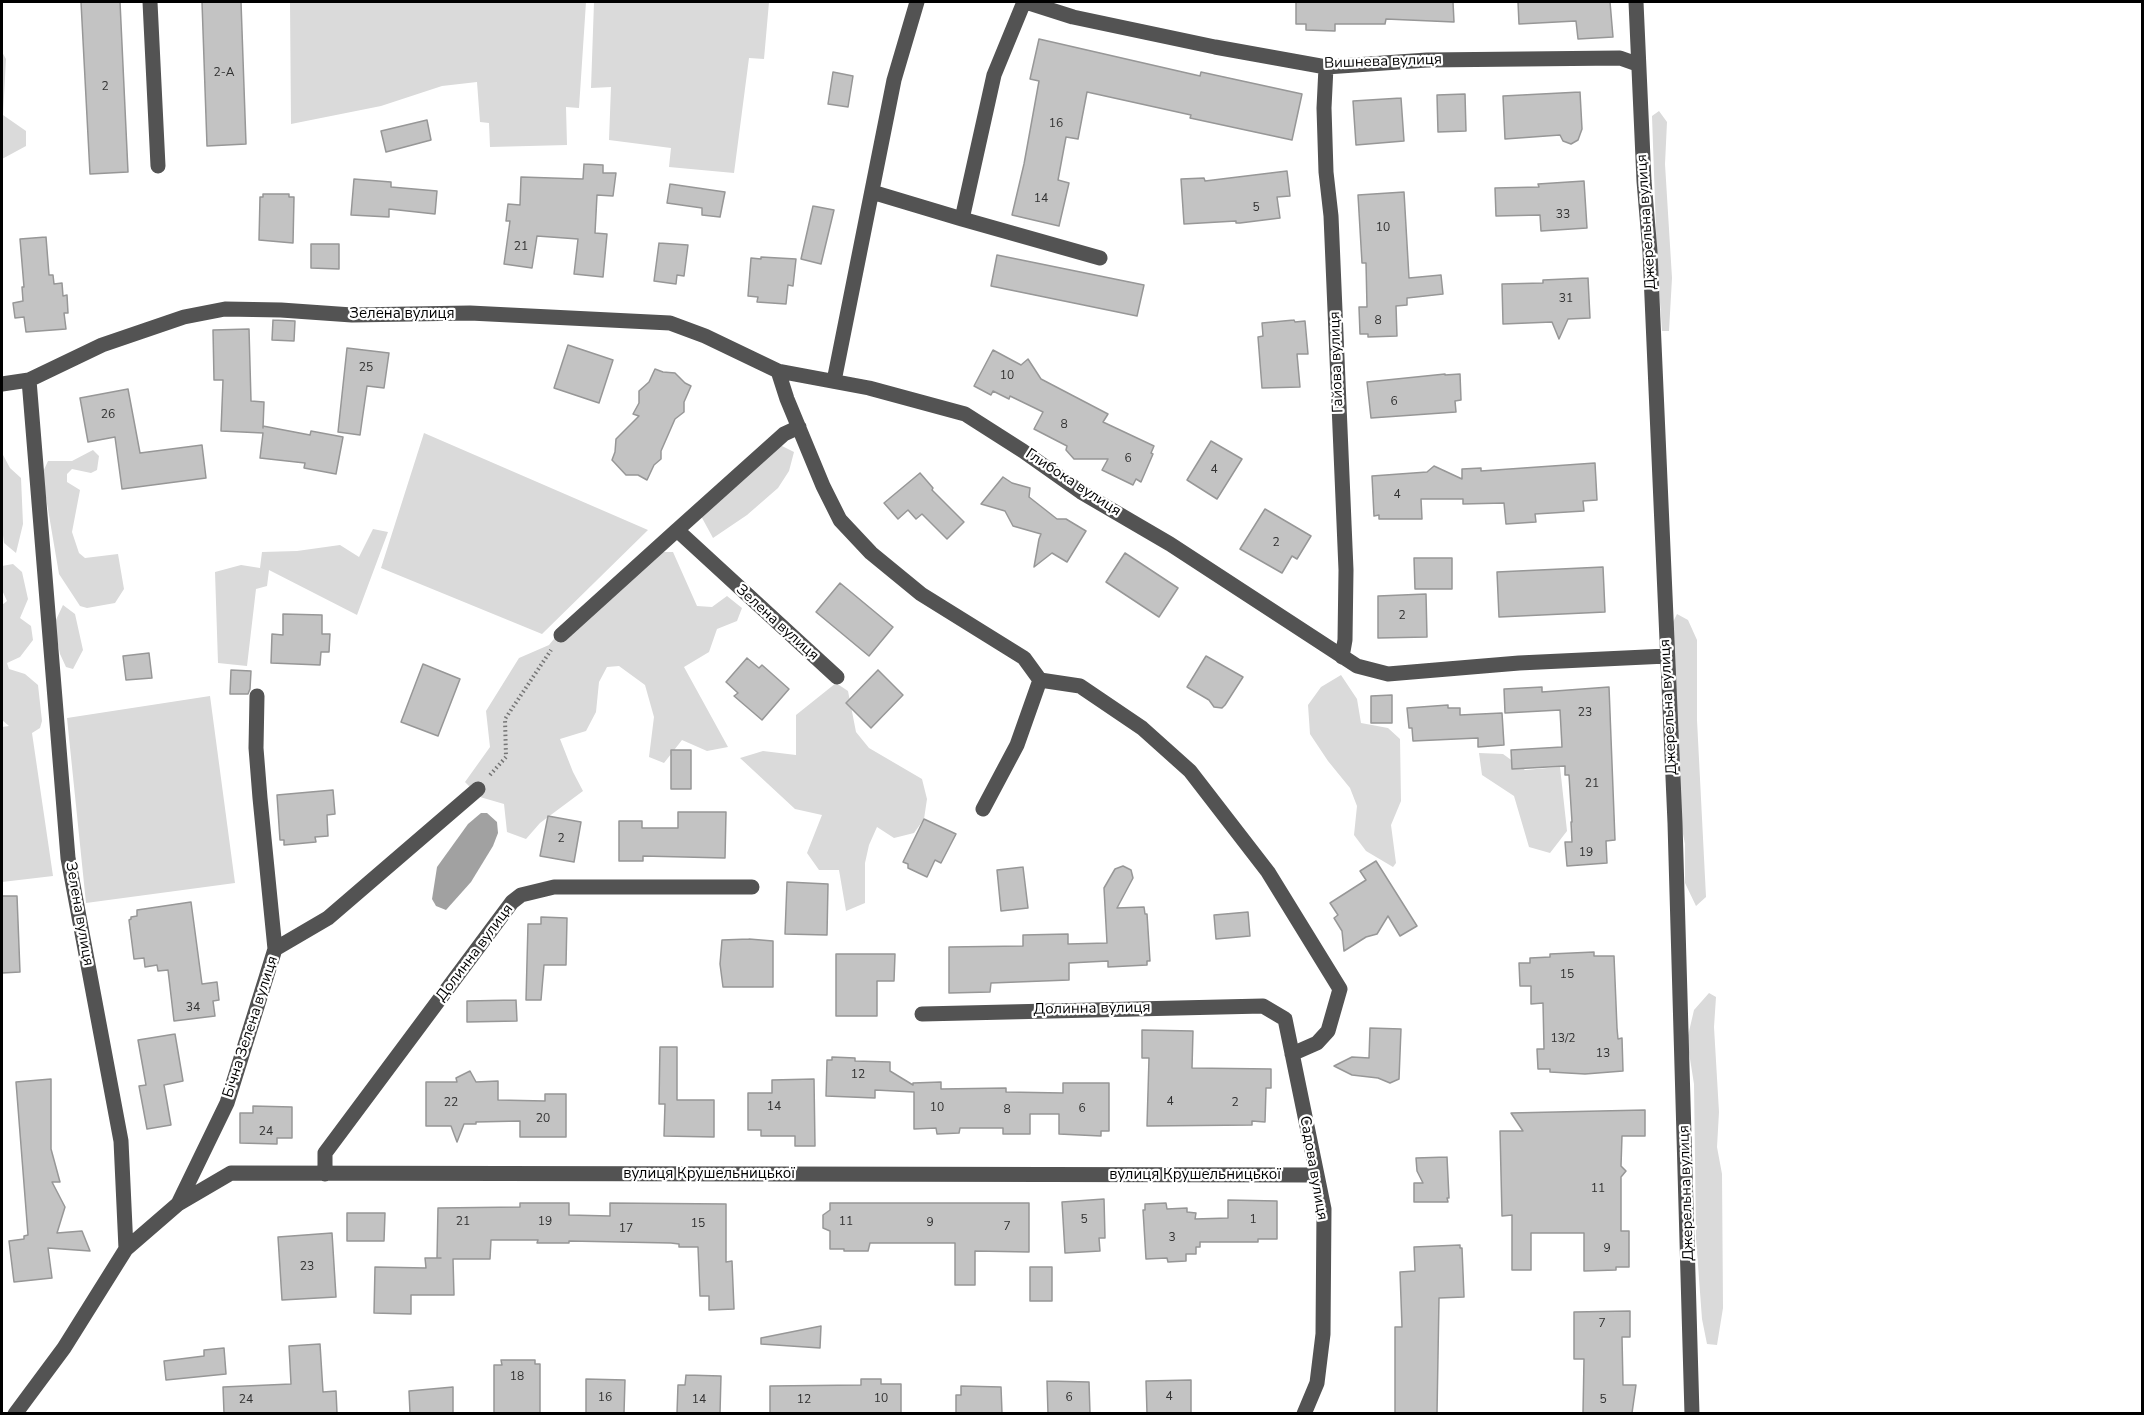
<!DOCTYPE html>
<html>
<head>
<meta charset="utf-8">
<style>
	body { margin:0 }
	#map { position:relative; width:2144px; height:1415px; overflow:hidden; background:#fff; font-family:"Nunito Sans",sans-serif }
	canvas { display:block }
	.frame { position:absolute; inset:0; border:3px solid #000; pointer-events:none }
</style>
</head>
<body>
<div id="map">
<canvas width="2144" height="1415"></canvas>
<div class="frame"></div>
</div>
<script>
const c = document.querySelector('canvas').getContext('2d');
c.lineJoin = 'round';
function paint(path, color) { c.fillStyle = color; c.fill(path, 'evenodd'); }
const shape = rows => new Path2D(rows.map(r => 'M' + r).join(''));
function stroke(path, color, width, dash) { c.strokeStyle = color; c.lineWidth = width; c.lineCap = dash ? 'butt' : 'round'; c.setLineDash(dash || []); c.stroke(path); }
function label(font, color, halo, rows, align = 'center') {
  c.font = font + ' "Nunito Sans",sans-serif'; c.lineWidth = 4.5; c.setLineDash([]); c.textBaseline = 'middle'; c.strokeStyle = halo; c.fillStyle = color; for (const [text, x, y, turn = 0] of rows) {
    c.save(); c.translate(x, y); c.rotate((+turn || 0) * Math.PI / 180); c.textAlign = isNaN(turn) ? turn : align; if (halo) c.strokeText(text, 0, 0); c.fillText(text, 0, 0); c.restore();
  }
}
paint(shape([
	[290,2,586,2,579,108,566,107,567,145,490,147,489,123,480,122,477,82,442,86,381,106,291,124],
	[594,2,769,2,764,59,749,58,734,173,669,167,671,148,609,140,611,87,591,88],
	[2,52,6,59,3,115,26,131,26,146,2,159],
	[1659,111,1667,122,1665,164,1672,278,1669,331,1662,331,1657,259,1652,116],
	[424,433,648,530,542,634,381,568],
	[776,443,794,452,789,471,778,488,747,515,713,538,701,516],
	[93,450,99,456,97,470,91,473,72,469,67,474,67,482,80,490,72,532,79,553,85,558,118,554,124,589,115,603,87,608,80,606,59,574,42,474,48,461,72,461],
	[2,453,10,468,21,478,23,524,16,553,4,543,2,527],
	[373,529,388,532,357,615,269,570,267,586,256,589,247,666,218,663,215,572,241,565,260,568,262,552,297,551,340,545,359,557],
	[654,552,673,552,697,606,712,607,727,596,742,608,737,621,717,629,709,652,684,667,728,747,707,751,682,740,664,763,649,757,654,717,645,685,619,666,607,667,599,682,596,712,586,731,560,739,573,772,583,791,540,823,526,839,507,832,504,804,480,797,465,782,490,747,486,711,519,658,549,645,577,611],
	[13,564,22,572,28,599,20,618,31,626,33,640,20,657,7,663,9,669,25,674,38,685,42,721,40,728,32,733,53,876,2,882,2,727,9,726,2,720,2,605,7,601,2,590,2,566],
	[63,605,75,614,83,650,73,669,66,667,60,654,54,624],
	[1677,614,1688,620,1697,640,1697,720,1706,897,1696,906,1685,883,1685,844,1673,784,1668,632],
	[1341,675,1357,699,1361,723,1388,728,1400,739,1401,801,1391,825,1396,863,1393,867,1366,851,1354,835,1357,806,1350,788,1328,761,1310,734,1308,705,1321,687],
	[836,683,848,691,856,732,869,748,922,779,927,799,924,819,914,833,894,838,877,827,869,845,865,863,865,903,846,911,839,870,819,870,807,853,822,815,795,809,740,758,763,751,796,755,796,715],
	[210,696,235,883,86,903,67,718],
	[1479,753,1503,754,1525,770,1560,767,1567,831,1550,853,1529,847,1514,796,1482,775],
	[1709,993,1716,997,1714,1027,1719,1112,1717,1147,1722,1174,1723,1308,1717,1345,1707,1344,1702,1319,1696,1238,1694,1084,1687,1040,1694,1010]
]), '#dadada');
paint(shape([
	[481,813,487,813,497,822,498,833,493,846,471,882,446,910,436,906,432,899,437,867,468,824]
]), '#a1a1a1');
const building = shape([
	[81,2,120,2,128,172,90,174,81,2],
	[202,2,241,2,246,144,207,146,202,2],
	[1296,2,1453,2,1454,22,1386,19,1385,24,1335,24,1335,31,1306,30,1306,24,1296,24,1296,2],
	[1518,2,1610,2,1613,37,1578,39,1576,21,1519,24,1518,2],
	[1039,39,1200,76,1201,72,1302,94,1292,140,1190,118,1191,115,1087,92,1078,139,1066,137,1058,180,1069,183,1059,226,1012,215,1024,164,1039,81,1030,79,1039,39],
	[833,72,853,76,848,107,828,104,833,72],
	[1580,92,1582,129,1578,140,1571,144,1563,141,1560,135,1505,139,1503,96,1580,92],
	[1465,94,1466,131,1438,132,1437,95,1465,94],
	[1401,98,1404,141,1356,145,1353,101,1401,98],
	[427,120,431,140,386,152,381,131,427,120],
	[584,164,603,165,603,173,616,173,613,196,597,195,595,233,607,234,603,277,574,274,578,239,537,236,532,268,504,264,510,221,506,221,508,204,520,205,521,177,583,179,584,164],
	[1287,171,1290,196,1277,197,1280,218,1240,223,1236,223,1236,221,1184,224,1181,179,1204,178,1205,181,1287,171],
	[354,179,391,182,391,187,437,191,435,214,389,209,389,217,351,215,354,179],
	[1584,181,1587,228,1541,231,1540,215,1496,216,1495,188,1539,187,1538,184,1584,181],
	[670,184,725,192,720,217,702,215,702,208,667,203,670,184],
	[1404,192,1409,278,1441,275,1443,294,1407,298,1407,305,1396,306,1397,336,1368,337,1368,334,1360,334,1359,307,1367,307,1366,263,1362,263,1358,195,1404,192],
	[263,194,289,194,289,197,294,197,293,243,259,240,260,197,263,197,263,194],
	[813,206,834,210,821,264,801,259,813,206],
	[46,237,49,275,53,275,54,284,62,283,63,296,67,295,68,313,64,313,66,329,26,332,24,317,15,318,13,303,23,301,22,287,24,287,20,239,46,237],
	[659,243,688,245,684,276,677,275,676,284,654,281,659,243],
	[311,244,339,244,339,269,311,268,311,244],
	[997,255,1144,285,1137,316,991,286,997,255],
	[761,257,796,259,793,286,788,285,786,304,757,302,758,297,748,296,751,258,761,259,761,257],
	[1588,278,1590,318,1568,319,1559,339,1552,322,1503,324,1502,284,1543,283,1543,280,1588,278],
	[273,320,295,321,294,341,272,340,273,320],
	[1294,320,1295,322,1305,321,1308,354,1297,354,1300,387,1262,388,1258,337,1263,336,1262,323,1294,320],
	[249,329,251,401,264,402,263,428,263,426,310,435,311,431,343,437,336,474,304,468,305,463,260,458,263,433,221,431,223,380,214,380,213,330,249,329],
	[568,345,613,360,599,403,554,388,568,345],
	[347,348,389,353,384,388,367,386,360,435,338,432,347,348],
	[993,350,1021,365,1028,359,1041,379,1108,414,1103,422,1154,446,1151,453,1153,454,1141,482,1136,479,1133,485,1102,470,1108,459,1074,459,1066,450,1067,446,1034,429,1043,412,1010,396,1009,399,993,391,991,395,974,386,993,350],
	[655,369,663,372,675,373,685,383,691,386,684,402,684,412,675,419,661,451,661,459,654,465,647,480,638,475,626,475,612,460,615,452,616,439,639,416,633,414,639,403,639,391,649,382,655,369],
	[1445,374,1445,375,1460,374,1461,400,1455,401,1456,412,1371,418,1367,382,1445,374],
	[128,389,140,453,202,445,206,478,122,489,115,437,88,442,80,398,128,389],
	[1211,441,1242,459,1217,499,1187,480,1211,441],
	[1595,463,1597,500,1583,501,1584,511,1535,514,1536,522,1506,524,1504,503,1463,504,1463,499,1421,499,1422,519,1379,519,1379,515,1374,516,1372,476,1427,472,1434,466,1462,479,1462,469,1481,468,1481,471,1595,463],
	[920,473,933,488,932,490,964,522,947,539,922,514,916,519,908,510,898,519,884,503,920,473],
	[1003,477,1012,483,1030,488,1029,497,1057,519,1066,519,1086,531,1067,562,1052,553,1034,567,1039,539,1041,534,1013,526,1005,511,981,504,1003,477],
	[1265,509,1311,536,1297,559,1292,556,1282,573,1240,549,1265,509],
	[1125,553,1178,588,1159,617,1106,582,1125,553],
	[1414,558,1452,558,1452,589,1415,589,1414,558],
	[1603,567,1605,612,1499,617,1497,572,1603,567],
	[840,583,893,627,869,656,816,612,840,583],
	[1426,594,1427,637,1378,638,1378,596,1426,594],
	[283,614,322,615,322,634,330,634,329,652,321,652,320,665,271,663,272,634,283,635,283,614],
	[149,653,152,678,126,680,123,656,149,653],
	[1206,656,1243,677,1225,705,1222,708,1214,707,1209,700,1187,687,1206,656],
	[747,658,759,668,762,665,789,689,762,720,734,696,738,693,726,682,747,658],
	[423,664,460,679,438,736,401,722,423,664],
	[231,670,251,671,250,689,248,694,230,694,231,670],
	[878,670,903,695,871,728,846,703,878,670],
	[1542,687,1542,692,1609,687,1615,840,1606,841,1607,863,1567,866,1565,842,1572,842,1571,822,1572,822,1569,775,1565,775,1565,766,1512,769,1511,750,1562,747,1560,710,1505,713,1504,689,1542,687],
	[1392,695,1392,723,1371,723,1371,696,1392,695],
	[1448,705,1448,708,1460,708,1460,715,1502,713,1504,745,1478,747,1478,738,1413,741,1412,728,1409,728,1407,708,1448,705],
	[671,750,691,750,691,789,671,789,671,750],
	[333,790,335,814,327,815,328,836,315,837,316,842,284,845,284,840,280,840,277,795,333,790],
	[678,812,726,812,725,858,643,856,643,861,619,861,619,821,642,821,642,828,678,828,678,812],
	[548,816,581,822,574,862,540,856,548,816],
	[924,819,956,834,941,863,935,860,927,877,908,868,908,864,903,862,924,819],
	[1376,861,1417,926,1400,936,1388,916,1377,934,1366,937,1344,951,1342,931,1334,918,1338,915,1330,903,1366,880,1360,871,1376,861],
	[1123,866,1131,870,1133,878,1117,908,1144,907,1145,914,1147,914,1150,961,1147,961,1147,965,1108,967,1108,961,1069,963,1069,980,991,983,990,992,949,993,949,947,1023,946,1023,935,1068,934,1068,944,1107,943,1104,888,1115,869,1123,866],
	[1023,867,1028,908,1001,911,997,870,1023,867],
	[787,882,828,884,827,935,785,934,787,882],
	[2,896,17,896,20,972,2,973,2,896],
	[191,902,202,984,217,982,219,1000,213,1001,215,1016,174,1021,168,970,158,971,157,965,145,967,144,958,134,959,129,920,131,919,131,917,137,916,137,910,191,902],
	[1248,912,1250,936,1216,939,1214,915,1248,912],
	[541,917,567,918,566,965,544,965,541,1000,526,1000,528,924,541,924,541,917],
	[749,939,773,941,773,987,723,987,720,964,722,940,749,939],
	[1594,952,1594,956,1614,956,1617,1028,1618,1039,1622,1038,1623,1071,1585,1074,1550,1072,1550,1069,1538,1069,1537,1049,1544,1049,1543,1003,1531,1004,1531,986,1520,986,1519,963,1530,963,1530,958,1550,957,1550,954,1594,952],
	[836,954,895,954,894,981,877,981,877,1016,836,1016,836,954],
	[516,1000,517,1021,467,1022,467,1001,516,1000],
	[1370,1028,1401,1029,1399,1079,1390,1083,1378,1078,1352,1075,1334,1066,1352,1057,1369,1058,1370,1028],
	[1142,1030,1193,1031,1192,1068,1271,1069,1271,1088,1266,1088,1265,1122,1252,1121,1252,1125,1147,1126,1149,1058,1142,1058,1142,1030],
	[175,1034,183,1081,164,1085,171,1125,147,1129,139,1086,146,1085,138,1040,175,1034],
	[660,1047,677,1047,677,1100,714,1100,714,1137,664,1136,665,1104,659,1104,660,1047],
	[832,1057,855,1058,855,1061,890,1062,890,1071,913,1085,913,1083,941,1082,941,1089,1006,1088,1006,1092,1063,1093,1063,1083,1109,1083,1109,1131,1101,1131,1101,1136,1059,1134,1059,1114,1030,1114,1030,1134,1003,1134,1003,1128,960,1128,959,1133,937,1134,936,1128,914,1129,914,1092,875,1090,875,1098,826,1096,827,1060,832,1060,832,1057],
	[470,1071,476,1082,498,1081,498,1100,545,1101,545,1094,566,1094,566,1137,520,1137,520,1121,476,1122,476,1124,464,1124,457,1142,451,1126,426,1126,426,1082,457,1082,456,1078,470,1071],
	[51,1079,51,1149,60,1182,52,1182,65,1207,57,1233,82,1231,90,1251,48,1248,52,1278,14,1282,9,1241,24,1239,24,1236,28,1235,16,1082,51,1079],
	[814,1079,815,1146,795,1146,795,1136,761,1136,761,1130,748,1130,748,1093,772,1093,772,1080,814,1079],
	[253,1106,292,1107,292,1138,277,1138,277,1144,240,1143,240,1113,253,1113,253,1106],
	[1645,1110,1645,1136,1622,1136,1621,1166,1626,1171,1621,1177,1621,1231,1629,1231,1629,1267,1616,1267,1616,1270,1584,1271,1584,1233,1531,1233,1531,1270,1512,1270,1512,1215,1502,1216,1500,1131,1523,1131,1511,1113,1645,1110],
	[1447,1157,1449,1198,1447,1198,1448,1202,1414,1202,1414,1183,1423,1183,1417,1171,1416,1158,1447,1157],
	[1104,1199,1105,1238,1099,1238,1100,1251,1065,1253,1062,1202,1104,1199],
	[1228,1200,1277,1201,1277,1239,1258,1239,1258,1242,1200,1242,1200,1247,1196,1247,1196,1254,1186,1254,1186,1261,1168,1262,1167,1258,1146,1259,1143,1210,1145,1210,1145,1204,1166,1203,1167,1209,1187,1208,1187,1212,1196,1213,1195,1219,1228,1218,1228,1200],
	[520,1203,569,1203,569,1215,610,1216,610,1203,726,1204,726,1262,732,1261,734,1309,709,1310,709,1296,700,1296,698,1247,679,1247,679,1244,671,1243,569,1241,569,1243,537,1243,538,1240,491,1240,490,1259,453,1259,454,1295,411,1295,411,1314,374,1313,375,1267,426,1268,425,1258,441,1258,437,1258,438,1208,520,1207,520,1203],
	[830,1203,1029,1203,1029,1252,975,1251,975,1285,955,1285,955,1243,870,1243,868,1251,844,1251,844,1249,830,1249,830,1231,823,1228,823,1215,830,1210,830,1203],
	[347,1213,385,1213,384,1241,347,1241,347,1213],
	[332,1233,336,1297,282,1300,278,1237,332,1233],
	[1460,1245,1460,1248,1462,1248,1464,1297,1439,1298,1437,1413,1395,1413,1395,1327,1402,1327,1400,1272,1415,1271,1414,1247,1460,1245],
	[1030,1267,1052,1267,1052,1301,1030,1301,1030,1267],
	[1630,1311,1630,1337,1622,1337,1623,1385,1636,1385,1632,1413,1583,1413,1584,1359,1574,1359,1574,1312,1630,1311],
	[821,1326,820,1348,761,1344,761,1338,821,1326],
	[320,1344,323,1392,336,1391,337,1413,224,1413,223,1387,291,1384,289,1346,320,1344],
	[224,1348,226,1374,166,1380,164,1361,204,1356,204,1350,224,1348],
	[501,1360,535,1360,535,1364,540,1364,540,1413,494,1413,494,1365,502,1365,501,1360],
	[686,1375,721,1376,720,1413,677,1413,678,1385,685,1385,686,1375],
	[586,1379,625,1380,624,1413,586,1413,586,1379],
	[861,1379,881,1379,881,1384,901,1384,901,1413,770,1413,770,1386,861,1385,861,1379],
	[1191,1380,1191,1413,1147,1413,1146,1381,1191,1380],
	[1047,1381,1089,1382,1090,1413,1048,1413,1047,1381],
	[961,1386,1001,1387,1002,1413,956,1413,956,1395,961,1395,961,1386],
	[453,1387,453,1413,410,1413,409,1391,453,1387]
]);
paint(building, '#c3c3c3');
stroke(building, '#979797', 1.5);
stroke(shape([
	[490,775,506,757,505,719,551,650]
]), '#757575', 4, [1.5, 3]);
stroke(shape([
	[150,2,158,166],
	[1026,2,1073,17,1215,47,1326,67,1427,60,1620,58,1637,64],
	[1636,2,1644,181,1650,252,1675,823,1692,1414],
	[1326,67,1324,108,1326,172,1331,216,1346,570,1345,640,1342,657],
	[872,192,962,219,994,75,1024,2],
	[962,219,1100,258],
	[778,371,787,399,823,486,840,520,871,553,921,594,1024,658,1040,680,1017,745,983,809],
	[29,380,102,345,184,317,225,309,281,310,352,315,470,313,670,323,705,336,778,371,869,388,965,414,1023,451,1081,492,1170,544,1357,666,1388,674,1519,663,1667,656],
	[834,381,894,80,917,2],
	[2,384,29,380,68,858,121,1141,126,1249,64,1348,15,1414],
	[799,427,784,434,677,530,837,677],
	[561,635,677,530],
	[1040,680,1080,686,1142,728,1190,771,1268,872,1340,989,1328,1031,1317,1043,1292,1054],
	[275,949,328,918,478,789],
	[922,1014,1263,1006,1285,1019,1324,1209,1323,1334,1317,1383,1304,1414],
	[325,1174,325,1153,512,902,521,895,554,887,752,887],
	[178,1204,227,1103,275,949,260,798,256,748,257,696],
	[126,1249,178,1204,231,1173,1317,1175]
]), '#535353', 15);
label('12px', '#313131', null, [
	["2-А",224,73],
	["2",105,87],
	["16",1056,124],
	["14",1041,199],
	["5",1256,208],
	["33",1563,215],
	["10",1383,228],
	["21",521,247],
	["31",1566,299],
	["8",1378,321],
	["25",366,368],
	["10",1007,376],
	["6",1394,402],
	["26",108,415],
	["8",1064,425],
	["6",1128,459],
	["4",1214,470],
	["4",1397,495],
	["2",1276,543],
	["2",1402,616],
	["23",1585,713],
	["21",1592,784],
	["2",561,839],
	["19",1586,853],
	["15",1567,975],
	["34",193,1008],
	["13/2",1563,1039],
	["13",1603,1054],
	["12",858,1075],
	["4",1170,1102],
	["22",451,1103],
	["2",1235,1103],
	["14",774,1107],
	["10",937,1108],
	["6",1082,1109],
	["8",1007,1110],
	["20",543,1119],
	["24",266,1132],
	["11",1598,1189],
	["5",1084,1220],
	["1",1253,1220],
	["21",463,1222],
	["19",545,1222],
	["11",846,1222],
	["9",930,1223],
	["15",698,1224],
	["7",1007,1227],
	["17",626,1229],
	["3",1172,1238],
	["9",1607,1249],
	["23",307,1267],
	["7",1602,1324],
	["18",517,1377],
	["4",1169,1397],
	["16",605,1398],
	["6",1069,1398],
	["10",881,1399],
	["24",246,1400],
	["14",699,1400],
	["12",804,1400],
	["5",1603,1400]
]);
label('15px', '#000', '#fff', [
	["Вишнева вулиця",1383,62,-2],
	["Джерельна вулиця",1647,222,-94],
	["Зелена вулиця",402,314],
	["Гайова вулиця",1337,362,-92],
	["Глибока вулиця",1073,483,33],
	["Зелена вулиця",777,623,42],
	["Джерельна вулиця",1669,707,-93],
	["Зелена вулиця",79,914,80],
	["Долинна вулиця",475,953,-53],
	["Долинна вулиця",1092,1009,-1],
	["Бічна Зелена вулиця",251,1027,-72],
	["Садова вулиця",1313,1168,80],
	["вулиця Крушельницької",709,1174],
	["вулиця Крушельницької",1195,1175],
	["Джерельна вулиця",1687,1193,-92]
]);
</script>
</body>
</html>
